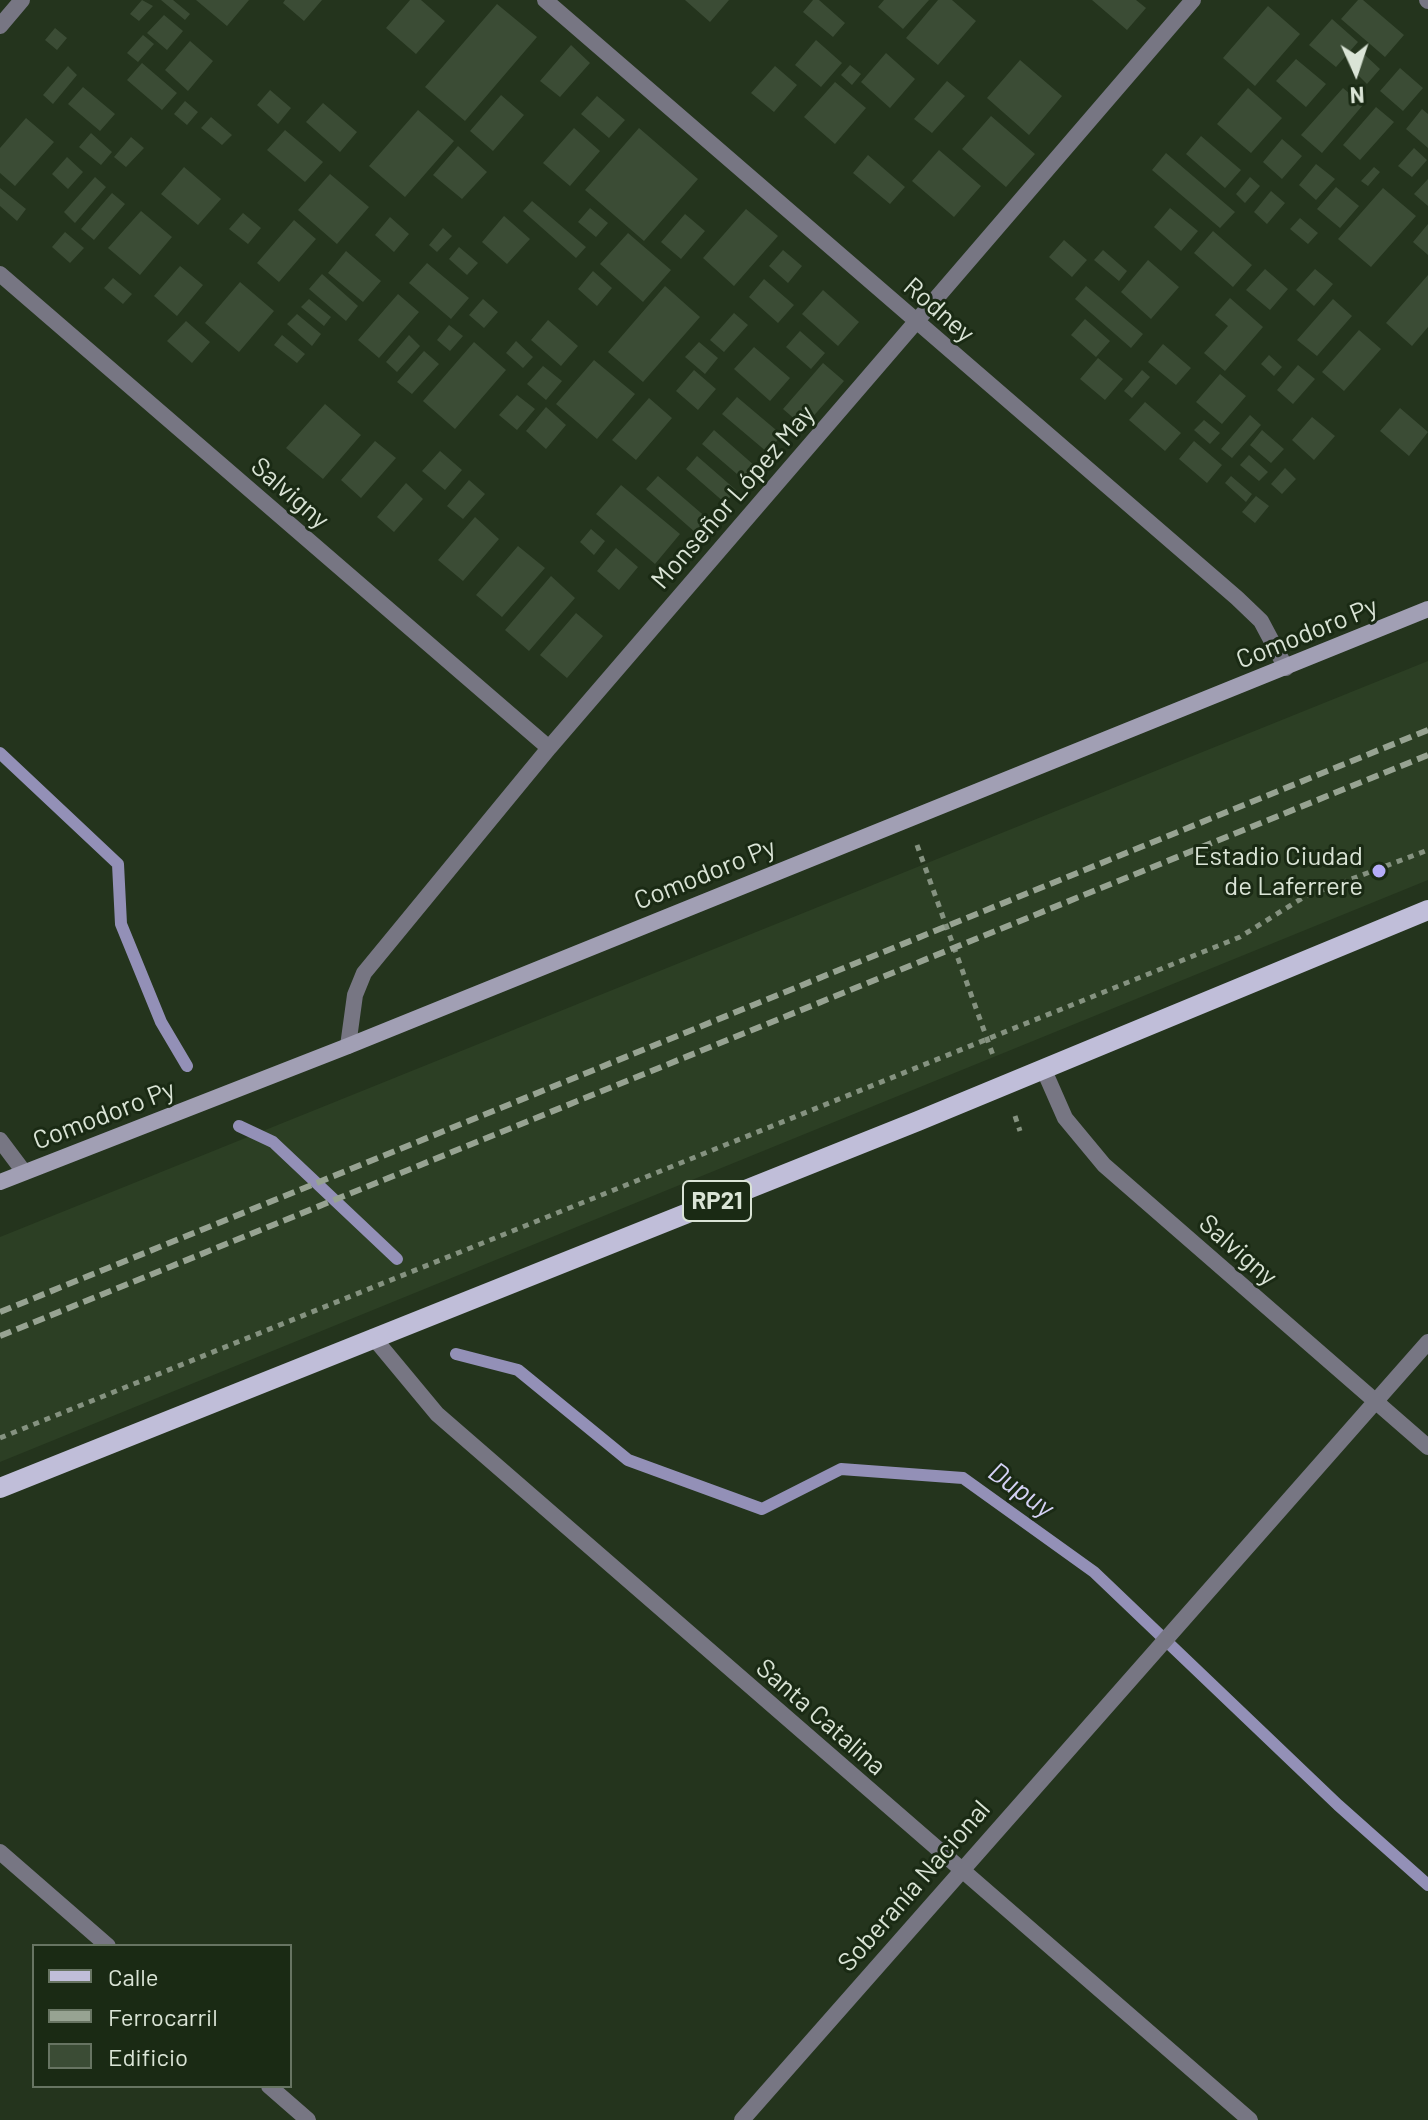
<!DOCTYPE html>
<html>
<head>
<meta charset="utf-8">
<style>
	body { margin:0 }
	#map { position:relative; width:1428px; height:2120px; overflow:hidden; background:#24341d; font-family:Barlow,sans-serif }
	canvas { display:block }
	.legend { position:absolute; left:32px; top:1944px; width:260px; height:144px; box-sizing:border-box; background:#1a2a14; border:2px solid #677462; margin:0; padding:10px 14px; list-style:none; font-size:24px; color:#dae4d6 }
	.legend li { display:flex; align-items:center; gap:16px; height:40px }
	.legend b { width:40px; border:2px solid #677462 }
	.north { position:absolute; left:1316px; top:32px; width:80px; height:80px; -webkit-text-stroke:6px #1a2a14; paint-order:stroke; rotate:177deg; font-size:22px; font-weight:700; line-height:32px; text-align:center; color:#dae4d6 }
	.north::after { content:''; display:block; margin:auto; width:28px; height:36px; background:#dae4d6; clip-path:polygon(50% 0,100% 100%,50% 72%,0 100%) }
</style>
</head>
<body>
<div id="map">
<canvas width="1428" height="2120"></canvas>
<ul class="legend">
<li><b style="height:10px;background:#c0bed9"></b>Calle</li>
<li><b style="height:10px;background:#97a392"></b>Ferrocarril</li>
<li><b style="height:22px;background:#3b4c35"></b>Edificio</li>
</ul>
<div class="north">N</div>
</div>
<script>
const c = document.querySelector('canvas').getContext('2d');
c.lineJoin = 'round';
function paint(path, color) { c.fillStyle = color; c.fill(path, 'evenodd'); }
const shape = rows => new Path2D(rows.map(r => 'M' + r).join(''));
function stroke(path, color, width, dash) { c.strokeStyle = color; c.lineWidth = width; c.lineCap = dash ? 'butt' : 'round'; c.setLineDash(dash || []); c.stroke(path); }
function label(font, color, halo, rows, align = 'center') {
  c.font = font + ' Barlow,sans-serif'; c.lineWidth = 6; c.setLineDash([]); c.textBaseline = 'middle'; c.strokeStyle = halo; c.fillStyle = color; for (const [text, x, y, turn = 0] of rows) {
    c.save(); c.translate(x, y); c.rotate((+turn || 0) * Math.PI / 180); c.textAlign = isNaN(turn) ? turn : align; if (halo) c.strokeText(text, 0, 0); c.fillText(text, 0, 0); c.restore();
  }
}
paint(shape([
	[1428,661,1428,880,0,1462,0,1237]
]), '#2c3f24');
stroke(shape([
	[0,753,118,864,121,924,161,1022,187,1066],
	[239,1126,273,1142,397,1259],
	[456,1354,518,1370,628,1460,762,1509,841,1469,963,1478,1094,1572,1338,1805,1428,1885]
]), '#9390b7', 12);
paint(shape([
	[142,0,153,6,139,21,130,14],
	[161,0,173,0,190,14,185,20],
	[196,0,249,0,227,26],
	[285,0,322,0,304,21,283,3],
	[410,0,421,0,445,21,416,54,386,28],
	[685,0,729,0,710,22],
	[813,0,819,0,845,23,833,37,803,12],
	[884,0,929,0,903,29,878,7],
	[938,0,952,0,976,21,938,65,906,38],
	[1092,0,1136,0,1146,8,1127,30],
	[1358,0,1363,0,1404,35,1385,57,1341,19],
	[497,4,537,37,465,121,425,87],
	[1268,6,1300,34,1255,86,1223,58],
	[164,15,183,31,167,50,147,33],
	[1332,19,1358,42,1336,67,1309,45],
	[55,28,67,38,57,50,45,40],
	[143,35,154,44,138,62,127,53],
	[816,40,842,63,821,87,795,65],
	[190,41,213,61,188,91,165,70],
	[571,45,590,63,560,97,540,81],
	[886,53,915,79,890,108,861,82],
	[1365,55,1380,69,1367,84,1353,70],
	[1296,59,1326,84,1306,107,1276,81],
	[1020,60,1062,96,1029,135,987,98],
	[142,63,177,93,162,110,127,80],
	[850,65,861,74,852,85,841,75],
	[68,66,77,75,53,104,43,95],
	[775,66,797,85,774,112,751,93],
	[1400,68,1423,88,1403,111,1380,91],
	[947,81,965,96,932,133,914,119],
	[835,82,866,108,835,144,804,117],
	[83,87,115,114,100,131,68,104],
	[1248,88,1282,118,1251,153,1217,124],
	[1343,88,1363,105,1322,153,1301,135],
	[270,90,291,108,278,124,257,105],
	[501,95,524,115,493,151,470,131],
	[597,96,625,120,609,138,581,114],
	[185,101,198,112,187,125,174,114],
	[323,103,357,132,340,152,306,122],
	[1376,107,1394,122,1360,160,1343,145],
	[1422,109,1428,114,1428,148,1406,129],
	[418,110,454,141,405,197,369,166],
	[991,116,1035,154,1006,187,962,149],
	[211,117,232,135,222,145,201,128],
	[26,118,54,142,15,186,0,173,0,148],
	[574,128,600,151,570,186,543,163],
	[639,128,698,179,644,241,585,190],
	[285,130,323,162,305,182,267,150],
	[91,133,112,152,101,165,79,147],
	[1201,136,1241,170,1225,188,1186,154],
	[131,137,144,148,126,167,114,157],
	[1282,139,1302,156,1282,179,1263,162],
	[458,146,487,172,462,199,433,175],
	[1414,148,1427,160,1412,177,1398,166],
	[939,150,981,186,954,217,912,181],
	[1166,153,1235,212,1220,228,1152,170],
	[868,155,905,187,890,204,853,173],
	[67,157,83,172,68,189,52,174],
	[1316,164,1335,179,1316,200,1299,185],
	[184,167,221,199,198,225,161,194],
	[1374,167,1380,172,1368,186,1361,181],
	[330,174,369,207,337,244,298,210],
	[95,177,106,187,75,223,64,212],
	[1250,177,1260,186,1245,203,1236,194],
	[1428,179,1428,206,1414,194],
	[1336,187,1359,206,1340,228,1317,209],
	[0,188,26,209,17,221,0,206],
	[1383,188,1416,216,1371,267,1338,239],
	[1271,191,1285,203,1267,224,1254,212],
	[112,193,125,204,94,240,81,229],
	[532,201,586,247,576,258,523,211],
	[590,208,608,223,596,237,578,222],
	[1170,208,1198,231,1181,251,1154,227],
	[746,209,778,236,734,286,703,258],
	[141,211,172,237,140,275,108,248],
	[243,213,261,228,248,244,229,229],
	[685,214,705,231,681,259,661,242],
	[504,216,530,239,507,264,482,242],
	[390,217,409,234,394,252,375,235],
	[1300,218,1318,233,1308,244,1290,229],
	[294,220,316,239,279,282,257,263],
	[1428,224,1428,255,1413,242],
	[443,228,452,236,437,252,429,245],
	[1213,231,1252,265,1233,287,1194,253],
	[65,232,84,248,70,263,52,247],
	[628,233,671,270,643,302,600,264],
	[1064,240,1087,260,1072,277,1049,257],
	[459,247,478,263,467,275,449,259],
	[783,250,802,266,788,283,769,266],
	[1103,250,1127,271,1119,281,1094,260],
	[346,251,381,281,363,302,328,273],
	[1148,260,1179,287,1151,319,1121,292],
	[427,263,469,298,451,319,409,283],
	[180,266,203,285,177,316,154,296],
	[1265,269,1288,289,1270,310,1246,290],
	[1315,269,1333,284,1314,306,1296,290],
	[593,271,612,288,597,306,578,289],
	[322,274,358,306,346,321,309,289],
	[1428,275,1428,327,1412,346,1386,323],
	[113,278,132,294,123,304,104,288],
	[764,279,794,305,778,323,749,297],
	[240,282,274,311,239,352,205,323],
	[665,286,700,317,643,382,608,352],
	[1086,286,1143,334,1131,348,1075,299],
	[823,290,859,322,838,346,802,314],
	[398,294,419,312,379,358,358,340],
	[1230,298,1263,327,1225,371,1204,353,1228,326,1215,315],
	[309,299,331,317,324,326,301,307],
	[483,299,498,312,484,328,469,315],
	[1333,299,1352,316,1317,356,1297,340],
	[734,313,748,325,724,352,710,340],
	[297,314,321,334,312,346,287,324],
	[1085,319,1110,341,1096,357,1071,335],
	[548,320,578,346,561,366,531,340],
	[186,321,210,342,192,363,167,341],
	[449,325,463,336,450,351,437,340],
	[1359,330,1381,349,1344,391,1322,372],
	[800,331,825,353,811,369,786,347],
	[282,335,305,354,297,363,274,345],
	[409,335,420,346,397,372,386,362],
	[516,341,533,357,523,368,506,353],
	[474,342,506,370,455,429,423,401],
	[699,342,718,358,705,374,685,357],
	[1163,344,1191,368,1176,385,1148,362],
	[754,347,790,378,770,401,734,369],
	[424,351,439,364,412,394,397,382],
	[1269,355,1282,367,1274,376,1261,364],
	[1098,358,1123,379,1105,400,1080,379],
	[594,360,635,394,597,439,556,404],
	[823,363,844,381,804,427,783,409],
	[1298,365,1315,379,1293,404,1277,390],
	[543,366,562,381,546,400,527,384],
	[694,370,716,389,698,410,676,391],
	[1142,370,1150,377,1132,398,1124,391],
	[1220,374,1246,396,1222,424,1196,402],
	[517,395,535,409,517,430,499,415],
	[737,397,782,435,767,452,722,414],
	[649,398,672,418,636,460,612,440],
	[1145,402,1181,433,1165,451,1129,420],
	[325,404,361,435,323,479,286,448],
	[546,407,566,425,546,449,526,431],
	[1400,408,1428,432,1409,456,1380,431],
	[1250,415,1261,425,1232,458,1221,449],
	[1312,417,1335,436,1314,460,1292,440],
	[1204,420,1220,433,1210,444,1194,430],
	[714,430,763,473,751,486,702,444],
	[1262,430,1284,449,1271,463,1250,445],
	[375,441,396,458,361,498,341,480],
	[1194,441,1222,465,1207,483,1179,459],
	[440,451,462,470,445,490,422,471],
	[1249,455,1268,472,1259,481,1240,465],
	[697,456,736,490,725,503,686,469],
	[1285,468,1296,479,1282,494,1271,484],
	[658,476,708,519,696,533,646,489],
	[1231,476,1252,494,1246,502,1225,483],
	[469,480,485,494,463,519,447,506],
	[406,483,423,499,394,532,377,517],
	[621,485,680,534,655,564,596,514],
	[1256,496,1269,506,1255,523,1242,512],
	[475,517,499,539,463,581,438,560],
	[591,529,605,541,594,555,580,542],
	[518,546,545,568,502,617,476,595],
	[616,548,638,567,619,590,597,571],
	[551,576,575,598,529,651,505,630],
	[576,613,603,636,567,678,540,655]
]), '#3b4c35');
stroke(shape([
	[917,845,994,1058],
	[1015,1116,1020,1131],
	[0,1438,1240,937,1304,897,1428,850]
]), '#859280', 5, [6, 6]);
stroke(shape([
	[545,0,1237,598,1261,621,1286,668],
	[1427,0,1428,1],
	[0,26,22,0],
	[0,274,549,748],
	[348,1046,355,995,364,973,549,748,1193,0],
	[1043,1068,1065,1118,1104,1165,1428,1447],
	[0,1140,24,1172],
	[373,1337,437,1414,1250,2120],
	[0,1852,108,1946],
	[269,2086,308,2120],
	[742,2120,1428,1342]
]), '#777683', 16);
stroke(shape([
	[0,1182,348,1046,1428,609]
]), '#a19fb4', 16);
stroke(shape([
	[0,1488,918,1121,1428,910]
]), '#c0bed9', 20);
stroke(shape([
	[0,1312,1428,730],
	[0,1336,1428,755]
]), '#97a392', 6, [12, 6]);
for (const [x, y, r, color] of [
	[1379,871,8,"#b5acf8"]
]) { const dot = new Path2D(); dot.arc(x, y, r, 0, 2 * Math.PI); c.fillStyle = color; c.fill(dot); stroke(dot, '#1a2a14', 3); }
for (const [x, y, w] of [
	[717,1201,68]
]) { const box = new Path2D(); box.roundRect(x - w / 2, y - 20, w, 40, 6); c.fillStyle = '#1a2a14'; c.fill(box); stroke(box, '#dae4d6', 2); }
label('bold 24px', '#dae4d6', null, [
	["RP21",717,1201]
]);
label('26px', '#dae4d6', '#1a2a14', [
	["Rodney",939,310,41],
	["Salvigny",290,493,41],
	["Monseñor López May",733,497,-49],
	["Comodoro Py",1307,633,-22],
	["Comodoro Py",705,874,-22],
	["Comodoro Py",104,1115,-21],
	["Salvigny",1238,1250,41],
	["Santa Catalina",821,1717,41],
	["Soberanía Nacional",914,1886,-49]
]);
label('26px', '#dae4d6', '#1a2a14', [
	["Estadio Ciudad",1363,856],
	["de Laferrere",1363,886]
], 'right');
label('italic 28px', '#d5d2f6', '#1a2a14', [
	["Dupuy",1021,1490,36]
]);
</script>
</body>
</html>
